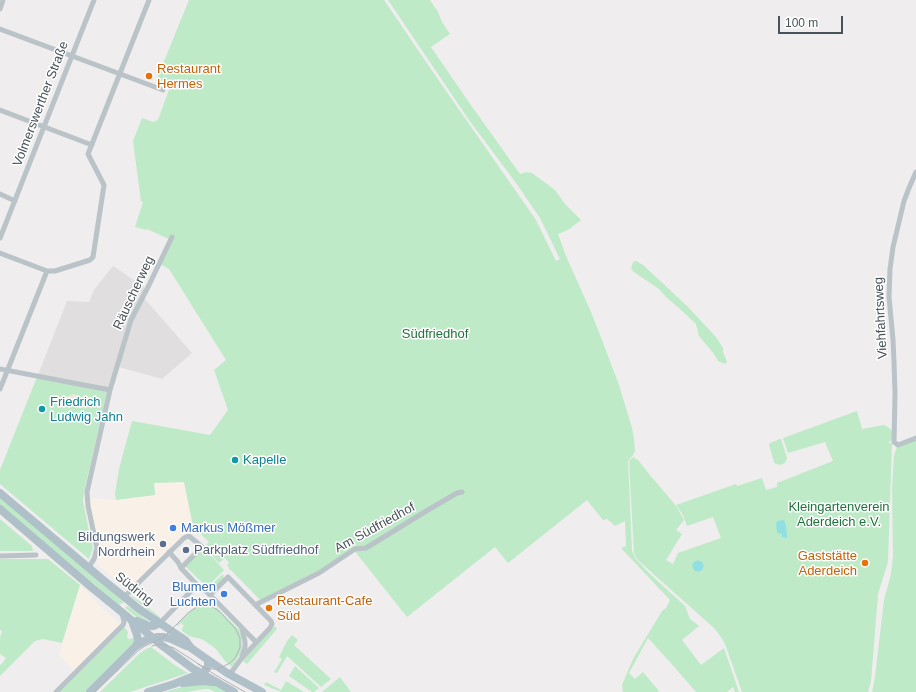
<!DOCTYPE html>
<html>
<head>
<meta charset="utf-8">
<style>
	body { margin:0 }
	#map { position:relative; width:916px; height:692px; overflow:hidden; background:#efeded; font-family:Arial,sans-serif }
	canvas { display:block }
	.scale { position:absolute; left:778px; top:16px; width:65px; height:18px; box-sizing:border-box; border:2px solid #475358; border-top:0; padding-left:5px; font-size:12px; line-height:14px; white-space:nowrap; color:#475358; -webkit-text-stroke:3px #fff; paint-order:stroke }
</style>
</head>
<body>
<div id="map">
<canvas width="916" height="692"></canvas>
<div class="scale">100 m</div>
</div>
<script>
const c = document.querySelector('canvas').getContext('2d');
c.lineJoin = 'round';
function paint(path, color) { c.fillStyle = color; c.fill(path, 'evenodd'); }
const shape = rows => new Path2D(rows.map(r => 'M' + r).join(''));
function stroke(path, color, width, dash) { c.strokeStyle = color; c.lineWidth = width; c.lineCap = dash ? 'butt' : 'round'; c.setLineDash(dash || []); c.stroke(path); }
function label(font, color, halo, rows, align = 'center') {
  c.font = font + ' Arial,sans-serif'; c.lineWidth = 3; c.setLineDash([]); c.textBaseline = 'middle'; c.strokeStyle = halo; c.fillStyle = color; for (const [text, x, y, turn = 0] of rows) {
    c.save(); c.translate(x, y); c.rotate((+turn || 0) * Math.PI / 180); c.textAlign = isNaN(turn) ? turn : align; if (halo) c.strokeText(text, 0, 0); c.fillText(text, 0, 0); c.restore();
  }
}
paint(shape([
	[184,482,193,526,128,590,96,563,99,556,99,545,90,507,89,498,116,500,155,495,153,483],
	[80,585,103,609,120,624,74,672,59,655]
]), '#f9f1e7');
paint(shape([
	[113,266,144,287,144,298,192,353,162,379,119,367,110,385,107,388,38,375,67,301,89,302,94,290]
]), '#e0dede');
paint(shape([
	[189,0,384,0,437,78,536,220,556,261,560,259,540,218,516,183,469,120,388,0,430,0,438,12,442,22,450,34,431,47,468,101,520,174,527,172,532,173,555,190,565,204,581,220,568,230,558,234,566,256,591,312,602,340,619,385,632,428,634,439,635,451,633,455,628,461,632,551,636,559,649,573,685,606,690,619,699,626,682,640,701,665,724,648,739,692,735,692,733,687,727,692,696,692,677,670,648,638,629,673,635,679,643,672,659,691,657,692,623,692,622,685,633,659,662,611,666,608,670,600,621,548,626,546,625,521,615,526,607,519,603,520,587,500,508,563,495,547,407,617,353,549,320,570,260,600,231,570,229,570,229,568,227,565,229,563,225,558,219,563,204,547,209,542,193,526,184,482,154,483,155,495,116,500,115,493,119,469,132,421,210,435,228,410,214,370,226,360,169,269,160,264,171,240,147,229,146,230,135,227,143,202,141,201,133,141,142,118,153,122,158,120,170,87,156,81],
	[636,261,643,265,687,306,716,337,723,348,723,352,727,362,725,364,718,361,714,354,699,336,696,324,679,308,667,298,659,289,634,272,631,269,633,262],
	[37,377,107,392,84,492,83,501,89,531,93,548,89,559,0,484,0,470],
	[857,411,862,429,884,425,888,427,891,430,894,435,894,438,888,443,892,443,888,562,878,594,871,681,868,692,742,692,725,644,721,637,714,628,650,571,637,559,634,553,629,461,633,457,638,460,649,474,667,495,676,506,682,516,684,520,676,530,682,534,666,560,673,564,678,553,721,538,713,517,687,526,683,515,676,505,736,484,737,486,762,478,766,490,777,487,777,483,833,461,825,442,788,453,783,438],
	[780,439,781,439,787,458,785,463,780,465,776,464,774,462,769,445,770,443],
	[916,440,916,692,872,692,875,677,884,600,891,574,893,556,892,488,894,455,897,447],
	[0,497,124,602,119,605,0,505],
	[0,519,32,546,33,551,0,551],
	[204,548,224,570,207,587,185,566],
	[0,559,48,559,80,585,62,643,43,639,35,641,0,676,0,664,1,665,6,658,0,654,0,638,2,631,0,630],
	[223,574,224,579,211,591,210,591,207,589],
	[130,595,141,602,161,618,159,618,150,611,131,597],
	[203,604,208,604,216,607,238,629,239,628,241,635,242,647,240,654,232,667,225,661,216,649,205,641,201,639,189,636,182,631,182,628,184,626,181,623,178,626,176,625,195,607],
	[127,606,130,607,148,621,143,622,125,608],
	[275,626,277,629,247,664,243,661],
	[124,627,128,632,127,637,128,639,135,638,131,648,85,692,58,692],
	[292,635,298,640,294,645,331,679,321,687,287,656,277,673,274,672,282,659,279,657,287,641],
	[151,647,176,666,188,673,130,692,100,692,140,653,146,649],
	[295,666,319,688,314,692,312,692,289,676],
	[340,677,351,692,322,692],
	[286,681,304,692,281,692,264,685,266,682,281,690],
	[212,684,230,692,215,692,209,689,203,689,187,692,164,692,189,685]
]), '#beeac8');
paint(shape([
	[73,394,77,395,77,398,71,405,68,405,64,399,64,398]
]), '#f0e7de');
paint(shape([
	[784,520,786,526,787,535,787,538,782,537,782,534,777,533,777,531,776,524,777,522,778,521],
	'692.5 566a5.5 5.5 0 1 1 11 0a5.5 5.5 0 1 1-11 0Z'
]), '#8fdfe3');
stroke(shape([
	[0,9,3,0],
	[0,29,163,90],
	[0,110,92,145],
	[916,172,909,188,904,201,893,247,890,269,889,297,893,340,894,362,895,394,894,442,898,445,916,438],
	[0,194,15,201],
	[0,238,94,0],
	[0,253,47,271,55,271,90,260,93,257,104,185,88,154,149,0],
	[0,369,110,390],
	[0,389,47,271],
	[169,552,178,562,181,568,197,585,202,587,208,593,256,642],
	[0,556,36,555],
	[88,568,94,559,97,548,88,506,87,492,110,390,131,320,149,285,172,237],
	[210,595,228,577,271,621,272,624,270,628,241,659,233,670,228,674],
	[124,597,184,538,186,537,189,536,202,547,181,568],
	[255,605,319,573,355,549,366,548,428,510,457,493,462,492],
	[160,623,197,585],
	[242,629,245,642,245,647,242,656],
	[56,692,123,625,124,622,122,613]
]), '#b9c3c8', 5);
stroke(shape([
	[0,493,102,579,139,609,185,640,191,648,227,673,262,692],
	[0,509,91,587,140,627,160,644,192,668,234,692],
	[132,621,137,635,138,641,136,646],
	[137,621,149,626,154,626,160,623],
	[183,683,203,681,213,682],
	[90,692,136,646,146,640,157,637,164,637,171,639,186,646],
	[148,692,174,684,204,672,208,666,208,660]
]), '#afc0c9', 8);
stroke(shape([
	[152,646,160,644,165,645,174,648,217,676,245,692],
	[95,692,139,650,145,646,158,640,164,637,188,613,195,608,202,605,208,606,213,607,219,611,235,628,240,638,240,648,235,658,230,663,222,667,217,669,209,669,204,668,198,664]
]), '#afb3b7', 1);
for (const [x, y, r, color] of [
	[149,76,4,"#e8710a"],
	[42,409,4,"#0f9aa8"],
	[235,460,4,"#0f9aa8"],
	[173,528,4,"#3f7fe0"],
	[163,544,4,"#5c6f8a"],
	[186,550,4,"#5c6f8a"],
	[865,563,4,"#e8710a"],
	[224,594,4,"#3f7fe0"],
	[269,608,4,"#e8710a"]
]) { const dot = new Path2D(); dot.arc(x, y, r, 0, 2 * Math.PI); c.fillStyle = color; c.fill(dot); stroke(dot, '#fff', 1.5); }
label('13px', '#c56008', '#fff', [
	["Restaurant",157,69],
	["Hermes",157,84],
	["Gaststätte",857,556,"right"],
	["Aderdeich",857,571,"right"],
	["Restaurant-Cafe",277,601],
	["Süd",277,616]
], 'left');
label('13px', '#475358', '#fff', [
	["Volmerswerther Straße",41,104,-69],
	["Räuscherweg",134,293,-65],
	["Viehfahrtsweg",881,318,-93],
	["Am Südfriedhof",375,528,-29],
	["Südring",134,589,38]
]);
label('13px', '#1f723b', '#fff', [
	["Südfriedhof",435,334],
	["Kleingartenverein",839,507],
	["Aderdeich e.V.",839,522]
]);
label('13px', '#0d838f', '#fff', [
	["Friedrich",50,402],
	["Ludwig Jahn",50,417],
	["Kapelle",243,460]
], 'left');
label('13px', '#366cbe', '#fff', [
	["Markus Mößmer",181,528],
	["Blumen",216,587,"right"],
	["Luchten",216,602,"right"]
], 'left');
label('13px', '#4e5e75', '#fff', [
	["Bildungswerk",155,537],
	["Nordrhein",155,552],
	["Parkplatz Südfriedhof",194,550,"left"]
], 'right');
</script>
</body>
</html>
